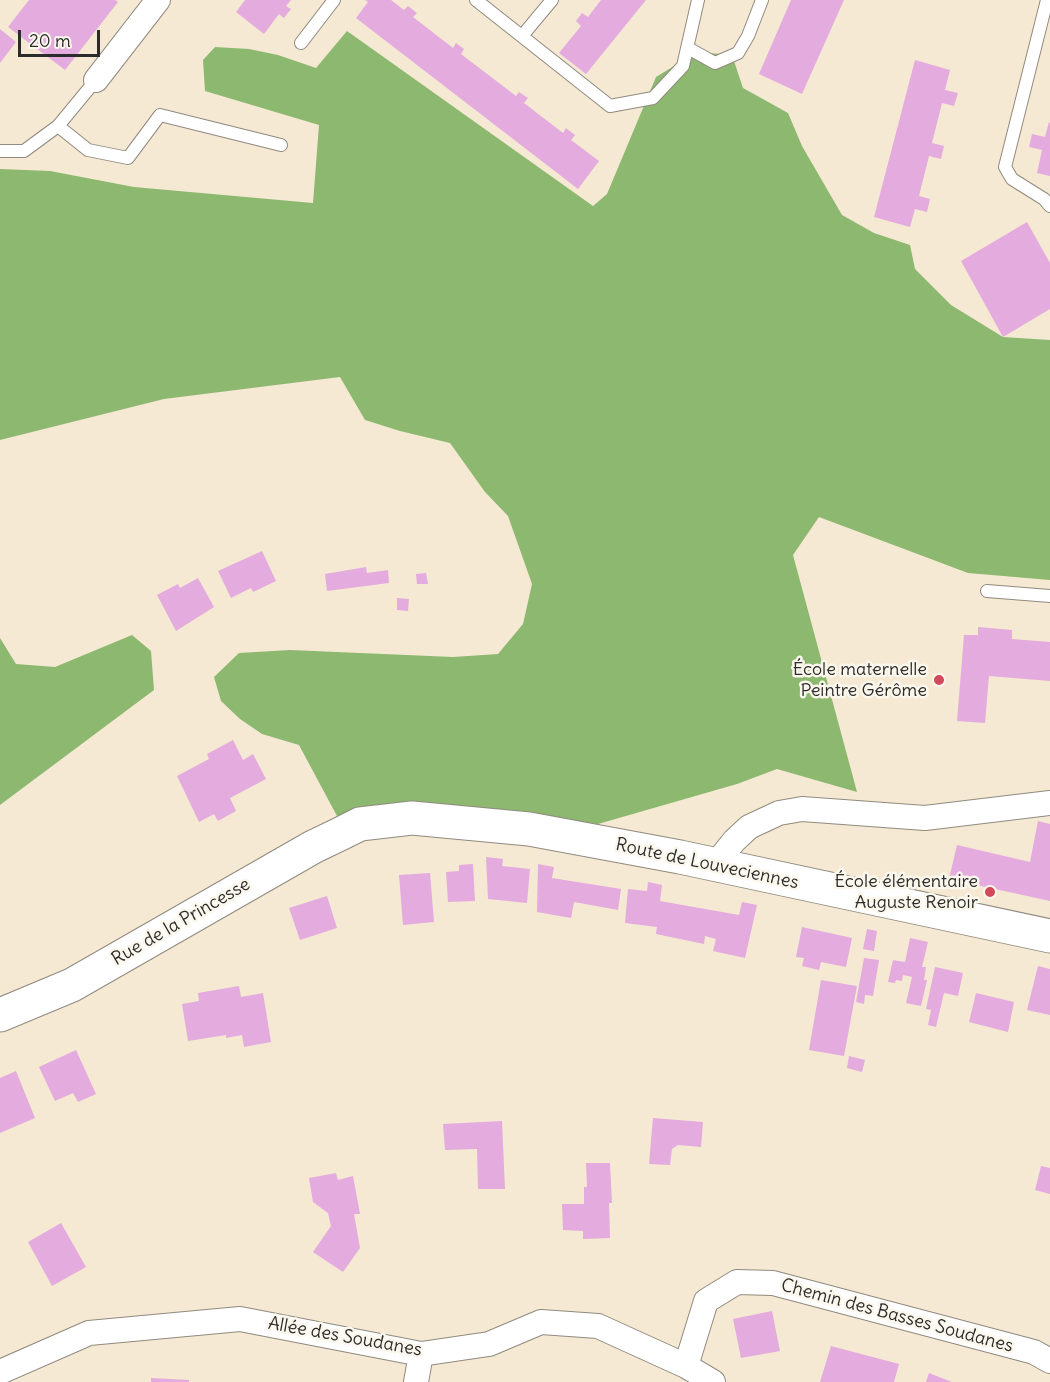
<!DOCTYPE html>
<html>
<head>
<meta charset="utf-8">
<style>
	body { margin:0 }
	#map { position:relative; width:1050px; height:1382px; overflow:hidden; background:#f5e9d3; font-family:Delius,sans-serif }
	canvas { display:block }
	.scale { position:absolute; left:18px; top:30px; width:82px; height:27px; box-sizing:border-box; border:3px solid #2b2b2b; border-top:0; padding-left:8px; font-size:18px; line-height:21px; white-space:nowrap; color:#2b2b2b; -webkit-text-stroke:4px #fbf7ec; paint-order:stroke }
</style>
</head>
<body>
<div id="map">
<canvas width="1050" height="1382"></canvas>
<div class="scale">20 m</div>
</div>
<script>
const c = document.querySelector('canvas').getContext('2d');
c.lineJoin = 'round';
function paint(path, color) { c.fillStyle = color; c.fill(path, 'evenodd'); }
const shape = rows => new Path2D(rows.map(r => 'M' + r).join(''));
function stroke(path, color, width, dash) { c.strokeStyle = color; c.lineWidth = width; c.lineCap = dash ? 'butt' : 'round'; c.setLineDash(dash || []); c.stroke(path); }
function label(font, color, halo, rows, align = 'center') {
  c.font = font + ' Delius,sans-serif'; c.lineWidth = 5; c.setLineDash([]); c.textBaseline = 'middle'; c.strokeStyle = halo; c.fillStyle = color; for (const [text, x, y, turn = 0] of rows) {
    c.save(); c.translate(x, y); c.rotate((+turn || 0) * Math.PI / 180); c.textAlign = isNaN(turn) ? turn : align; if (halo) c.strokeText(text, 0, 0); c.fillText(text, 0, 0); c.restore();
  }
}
paint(shape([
	[347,31,593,206,607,194,656,77,697,52,732,55,743,88,788,113,802,146,842,215,874,233,910,245,915,269,951,305,1003,337,1050,340,1050,580,968,573,819,517,793,555,857,792,777,769,737,784,598,824,406,806,337,816,299,745,262,734,240,719,221,701,214,677,239,653,290,650,453,657,498,654,523,624,532,584,508,516,485,492,450,443,400,431,365,420,340,377,164,399,0,440,0,169,50,171,134,187,313,203,319,125,205,91,203,60,215,47,249,49,278,55,316,68],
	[132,635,151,651,154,690,0,805,0,638,16,664,55,667]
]), '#8cb86f');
paint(shape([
	[29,0,115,0,118,2,65,70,8,27],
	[245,0,291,0,286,6,291,9,284,18,279,14,264,34,236,12],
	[365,0,391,0,404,10,408,6,417,13,413,17,453,48,456,43,464,49,461,54,516,96,519,92,528,98,524,103,563,133,566,128,575,135,571,140,599,161,578,189,356,18,368,2],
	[601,0,646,0,586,74,559,53,581,26,576,21,582,13,588,17],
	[791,0,844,0,802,94,759,74],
	[0,29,16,42,0,63],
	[915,60,950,70,945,90,958,93,954,106,942,103,932,143,944,146,941,159,929,156,919,196,930,199,927,212,915,209,910,227,874,217],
	[1049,122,1050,123,1050,176,1037,173,1042,150,1029,147,1032,134,1045,137],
	[1027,222,1050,263,1050,309,1003,337,961,261],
	[262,551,276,581,253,592,251,588,231,598,218,571],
	[366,567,367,573,388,570,389,583,327,591,325,574],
	[426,573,428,584,417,584,416,574],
	[198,578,214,607,176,631,157,595,178,584,180,588],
	[397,598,409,599,408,611,397,610],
	[978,627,1012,630,1012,639,1050,642,1050,681,989,676,985,723,957,721,964,635,978,635],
	[233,740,243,760,253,754,266,779,230,798,236,811,218,821,214,814,199,822,177,776,209,759,207,754],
	[1038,821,1050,824,1050,901,949,879,957,845,1030,862],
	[486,857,503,859,502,866,530,869,527,903,488,899],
	[473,864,475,901,448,902,446,872,459,871,459,865],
	[538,864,554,867,552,878,621,889,618,910,574,902,571,918,537,912],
	[430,873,434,922,403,925,399,875],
	[648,882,662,885,660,901,739,915,742,902,757,905,745,958,713,951,716,939,705,936,704,944,656,934,657,927,625,923,628,889,647,891],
	[327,896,337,928,300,940,289,908],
	[802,927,852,938,846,967,821,962,819,970,802,966,804,958,796,957],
	[867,929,877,931,874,951,863,949],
	[910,938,928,942,922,967,926,967,924,980,927,980,921,1006,906,1003,912,977,903,975,902,981,896,980,895,983,888,982,893,960,905,962],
	[864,958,879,960,873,996,865,995,864,1004,856,1002],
	[1038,966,1050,969,1050,1015,1027,1010],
	[935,967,963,973,958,996,944,993,936,1027,928,1025,931,1010,926,1009],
	[821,980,857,986,844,1056,809,1050],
	[239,986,241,997,263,993,271,1042,244,1047,242,1035,226,1038,226,1035,188,1041,182,1004,199,1001,198,993],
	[976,993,1014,1002,1008,1032,969,1022],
	[76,1050,96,1094,78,1102,73,1093,55,1101,39,1067],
	[849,1056,865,1060,862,1072,847,1068],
	[16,1071,35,1118,0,1133,0,1078],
	[653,1118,703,1122,701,1147,678,1145,672,1149,670,1165,649,1164],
	[502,1121,505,1189,478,1189,477,1149,445,1150,443,1124],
	[586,1163,610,1163,612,1203,609,1203,610,1238,583,1239,583,1231,563,1230,562,1204,584,1204,584,1187,587,1187],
	[1041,1166,1050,1168,1050,1194,1035,1190],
	[336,1173,338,1180,353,1176,360,1214,354,1214,360,1248,343,1272,313,1252,331,1226,328,1213,313,1202,309,1178],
	[61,1223,86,1267,52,1286,28,1242],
	[772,1311,780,1351,741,1358,733,1319],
	[831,1346,899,1364,894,1382,820,1382],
	[929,1373,952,1382,926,1382],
	[151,1378,189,1380,189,1382,151,1382]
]), '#e3abde');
const lane = shape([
	[476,0,610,106,653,98,683,66,698,0],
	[1047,0,1005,167,1012,179,1044,199,1050,206],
	[522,36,552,0],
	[301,43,334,0],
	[688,48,715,63,738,53,748,36,762,0],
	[58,126,88,150,128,158,160,115,281,145],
	[0,151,24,151,58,126,96,80],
	[987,591,1050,596]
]);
const street = shape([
	[96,80,158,0],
	[714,866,734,841,749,827,779,813,802,809,925,818,1050,803],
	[686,1366,706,1301,737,1282,773,1283,1034,1352,1050,1361],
	[0,1372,89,1333,240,1319,421,1354,489,1344,541,1322,598,1326,686,1366,713,1382],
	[416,1382,421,1354]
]);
const secondary = shape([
	[0,1015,72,985,313,847,340,834,360,824,412,818,529,829,680,857,1050,936]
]);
stroke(lane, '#908a7f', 14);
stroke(street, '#908a7f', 26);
stroke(secondary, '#908a7f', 35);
stroke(lane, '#fff', 12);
stroke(street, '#fff', 24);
stroke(secondary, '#fff', 33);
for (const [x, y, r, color] of [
	[939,680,6,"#d1495b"],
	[990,892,6,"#d1495b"]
]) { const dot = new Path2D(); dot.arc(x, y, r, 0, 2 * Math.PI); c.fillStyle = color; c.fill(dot); stroke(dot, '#fbf7ec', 2); }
label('18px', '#2b2b2b', '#fbf7ec', [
	["École maternelle",927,670],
	["Peintre Gérôme",927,691],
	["École élémentaire",978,882],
	["Auguste Renoir",978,903]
], 'right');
label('18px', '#2b2b2b', '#fbf7ec', [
	["Route de Louveciennes",707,864,12],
	["Rue de la Princesse",181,922,-30],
	["Chemin des Basses Soudanes",897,1316,15],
	["Allée des Soudanes",345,1337,10]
]);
</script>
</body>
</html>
